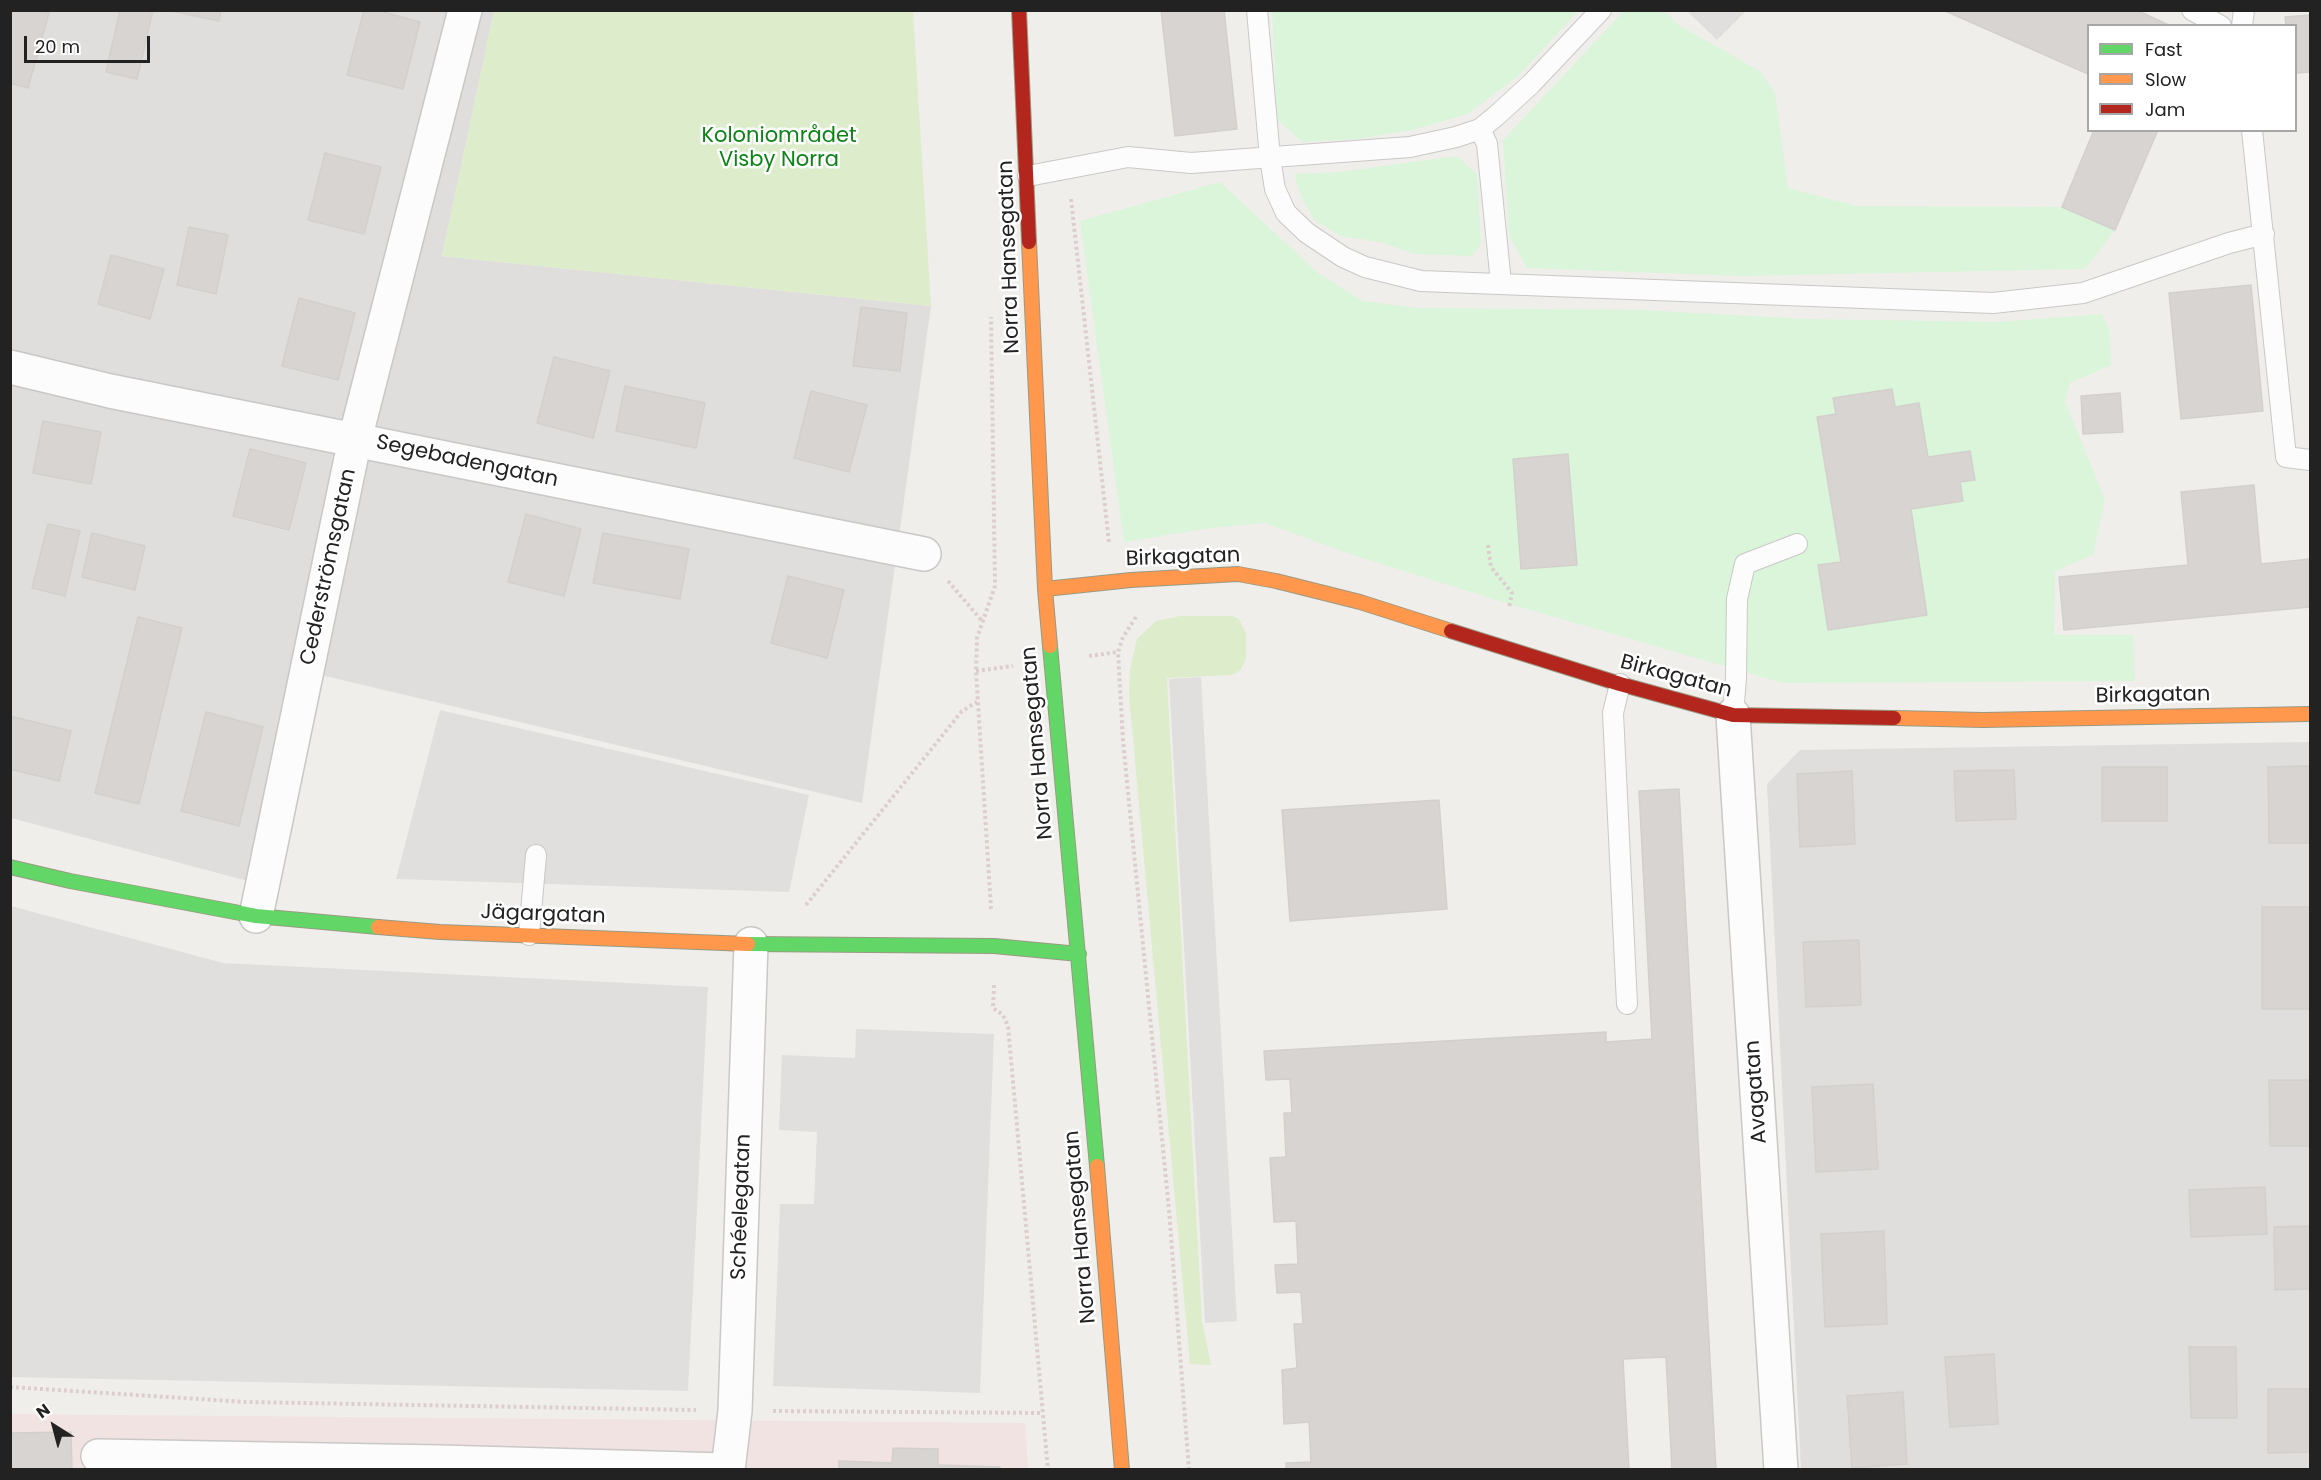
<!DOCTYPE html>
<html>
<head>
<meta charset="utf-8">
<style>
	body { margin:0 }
	#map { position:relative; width:2321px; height:1480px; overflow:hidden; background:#f0eeeb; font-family:Poppins,sans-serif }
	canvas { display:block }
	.frame { position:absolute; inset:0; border:12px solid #222; pointer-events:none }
	.legend { position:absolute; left:2087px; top:24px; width:210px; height:108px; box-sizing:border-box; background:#fff; border:2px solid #a7a7a7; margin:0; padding:8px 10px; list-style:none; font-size:18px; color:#222 }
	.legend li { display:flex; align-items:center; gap:12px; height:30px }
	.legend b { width:30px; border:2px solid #a7a7a7 }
	.north { position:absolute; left:24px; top:1396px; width:60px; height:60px; -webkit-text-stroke:4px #fff; paint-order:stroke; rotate:324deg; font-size:16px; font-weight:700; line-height:24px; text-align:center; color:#222 }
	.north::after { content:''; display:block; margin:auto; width:21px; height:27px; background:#222; clip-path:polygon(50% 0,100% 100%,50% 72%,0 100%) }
	.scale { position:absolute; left:24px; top:36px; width:126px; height:27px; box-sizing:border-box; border:3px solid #222; border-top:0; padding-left:8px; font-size:18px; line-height:21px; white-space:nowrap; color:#222; -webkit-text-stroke:4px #fff; paint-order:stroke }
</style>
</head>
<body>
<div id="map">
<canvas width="2321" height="1480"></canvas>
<div class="frame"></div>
<ul class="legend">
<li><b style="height:8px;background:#63d668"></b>Fast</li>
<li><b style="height:8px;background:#ff974d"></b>Slow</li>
<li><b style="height:8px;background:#b3261e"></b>Jam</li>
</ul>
<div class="north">N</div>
<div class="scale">20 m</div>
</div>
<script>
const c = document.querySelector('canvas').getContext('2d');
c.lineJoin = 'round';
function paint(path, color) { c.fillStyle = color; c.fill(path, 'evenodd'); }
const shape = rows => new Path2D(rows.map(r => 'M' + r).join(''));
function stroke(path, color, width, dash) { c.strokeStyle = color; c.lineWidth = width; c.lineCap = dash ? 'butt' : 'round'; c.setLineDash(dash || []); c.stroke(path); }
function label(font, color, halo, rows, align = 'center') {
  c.font = font + ' Poppins,sans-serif'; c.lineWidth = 5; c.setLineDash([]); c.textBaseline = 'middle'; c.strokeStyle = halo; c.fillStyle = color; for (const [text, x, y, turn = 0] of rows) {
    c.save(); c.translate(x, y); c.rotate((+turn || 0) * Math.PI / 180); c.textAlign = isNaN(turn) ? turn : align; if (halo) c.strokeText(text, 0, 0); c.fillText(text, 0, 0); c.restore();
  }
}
paint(shape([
	[10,11,494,11,442,256,931,306,862,803,304,671,259,884,11,818],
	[2310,742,2310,1469,1801,1469,1767,784,1800,750]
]), '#dfdedc');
paint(shape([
	[11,1414,1025,1423,1028,1469,11,1470]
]), '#f1e3e1');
paint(shape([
	[494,11,913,11,931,306,442,256],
	[1180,616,1233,616,1239,619,1246,634,1246,657,1241,670,1232,675,1167,678,1202,1321,1211,1365,1190,1364,1129,695,1130,669,1137,639,1156,621]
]), '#ddeccb');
paint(shape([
	[1272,11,1272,10,1578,11,1519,75,1468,114,1412,130,1358,139,1302,142,1277,119],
	[1624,11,1664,11,1679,25,1761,72,1775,93,1788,188,1857,206,2062,207,2115,230,2085,269,1741,276,1527,268,1509,235,1503,140],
	[1457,156,1477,174,1481,244,1472,256,1414,254,1380,242,1341,236,1314,220,1302,198,1294,174,1339,172],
	[1220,182,1318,273,1363,301,1417,308,1642,310,1807,319,1998,322,2102,314,2109,329,2111,365,2070,383,2065,402,2105,499,2093,555,2055,571,2054,635,2133,635,2135,681,1783,683,1496,600,1347,553,1265,523,1210,528,1124,542,1080,221]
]), '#daf5da');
paint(shape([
	[1687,11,1746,11,1717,40],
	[1201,677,1237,1321,1205,1323,1169,679],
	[440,710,809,795,789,892,396,879],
	[11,906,223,963,708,987,688,1391,11,1377],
	[856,1029,994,1034,980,1393,773,1386,780,1204,814,1204,817,1132,779,1130,782,1055,855,1058]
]), '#e0dfde');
const building = shape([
	[10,10,39,10,49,13,28,88,10,83,10,10],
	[120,10,153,10,137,79,106,72,120,10],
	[167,10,221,10,219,21,167,10],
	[364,10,376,10,420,22,403,89,347,75,364,10],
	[1161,10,1224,10,1237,129,1175,136,1161,10],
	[1943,10,2136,10,2171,26,2088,26,2088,74,1943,10],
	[2310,15,2310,72,2296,73,2296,26,2286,26,2285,17,2310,15],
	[2094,130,2158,130,2115,230,2062,207,2094,130],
	[325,153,381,167,364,234,308,220,325,153],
	[189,227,228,235,216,294,177,285,189,227],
	[111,255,164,269,150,319,98,304,111,255],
	[2251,285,2263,411,2181,419,2169,293,2251,285],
	[299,298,355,313,338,380,282,366,299,298],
	[861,307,907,313,900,371,853,366,861,307],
	[554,357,610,371,593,438,537,423,554,357],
	[625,386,705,403,696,448,616,431,625,386],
	[1892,389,1895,407,1919,403,1928,457,1970,451,1975,480,1960,482,1963,501,1911,509,1927,615,1828,630,1818,565,1841,562,1817,417,1836,414,1833,398,1892,389],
	[811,391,867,405,849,472,794,458,811,391],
	[2120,393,2123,432,2083,434,2081,396,2120,393],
	[43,421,101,432,91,484,33,473,43,421],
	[250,449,306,463,289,530,233,516,250,449],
	[1568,454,1577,565,1521,569,1513,459,1568,454],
	[2254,485,2261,564,2310,559,2310,607,2064,630,2059,577,2188,565,2181,492,2254,485],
	[526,514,581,529,564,596,508,582,526,514],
	[48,524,80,531,65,596,32,588,48,524],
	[92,533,145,546,135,590,82,577,92,533],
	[603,533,689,549,680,599,593,583,603,533],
	[788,576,844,590,827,658,771,643,788,576],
	[138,617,182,628,139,804,95,793,138,617],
	[206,712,263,727,239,826,181,811,206,712],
	[10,716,71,731,59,781,10,769,10,716],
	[2310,766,2310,843,2269,843,2268,767,2310,766],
	[2102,767,2167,767,2167,821,2102,821,2102,767],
	[2014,770,2016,819,1956,821,1954,771,2014,770],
	[1852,771,1855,844,1800,847,1797,774,1852,771],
	[1679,789,1716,1470,1672,1470,1666,1357,1623,1359,1629,1470,1286,1470,1286,1463,1311,1462,1309,1422,1284,1424,1282,1370,1297,1368,1294,1324,1303,1324,1301,1292,1277,1293,1275,1265,1298,1264,1296,1221,1274,1222,1270,1158,1286,1157,1284,1113,1292,1113,1290,1079,1266,1080,1264,1051,1606,1032,1606,1042,1652,1039,1639,791,1679,789],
	[1439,800,1447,909,1290,921,1282,810,1439,800],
	[2262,907,2310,907,2310,1009,2262,1009,2262,907],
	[1859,940,1861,1005,1806,1007,1803,942,1859,940],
	[2269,1080,2310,1080,2310,1146,2270,1146,2269,1080],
	[1873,1084,1878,1169,1816,1172,1812,1087,1873,1084],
	[2265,1187,2267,1234,2191,1237,2189,1190,2265,1187],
	[2310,1226,2310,1289,2275,1290,2274,1227,2310,1226],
	[1884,1231,1887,1324,1825,1327,1821,1234,1884,1231],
	[2189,1347,2236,1347,2237,1418,2191,1418,2189,1347],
	[1994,1354,1998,1424,1950,1427,1945,1357,1994,1354],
	[2268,1389,2310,1389,2310,1452,2268,1453,2268,1389],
	[1903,1392,1907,1464,1852,1468,1847,1396,1903,1392],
	[71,1432,72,1470,10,1470,10,1433,71,1432],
	[893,1448,938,1449,938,1465,1000,1467,1000,1470,839,1470,839,1461,892,1463,893,1448]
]);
paint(building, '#d7d4d2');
stroke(building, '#d3d0cc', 1.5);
const lane = shape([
	[1257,10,1270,158,1275,189,1286,213,1307,233,1343,257,1365,267,1421,281,1993,303,2083,293,2229,243,2264,234],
	[2192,10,2221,26],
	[2242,26,2244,10],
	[1480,129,1487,144,1501,283],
	[2252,130,2286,457,2310,460],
	[1028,176,1128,157,1191,163,1410,147,1456,137,1480,129,1496,116,1531,84,1601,10],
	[1620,684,1613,713,1627,1004],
	[1733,715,1736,678,1737,599,1745,564,1797,544],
	[529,935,536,855]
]);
const street = shape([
	[10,367,110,391,924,554],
	[1733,715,1781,1470],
	[256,916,355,439,465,10],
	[98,1456,440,1462,724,1470],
	[728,1470,735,1411,751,944]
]);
const fast = shape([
	[1050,646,1097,1166],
	[10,867,70,881,256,916,378,927],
	[748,944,994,946,1079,954]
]);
const slow = shape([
	[1029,242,1045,589,1050,646],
	[1045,589,1131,580,1238,574,1276,581,1360,602,1451,631],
	[1894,718,1983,720,2310,714],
	[378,927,440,932,748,944],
	[1097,1166,1122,1470]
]);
const jam = shape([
	[1019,10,1029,242],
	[1451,631,1620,684,1733,715,1894,718]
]);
stroke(lane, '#c9c8c7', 22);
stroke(street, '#c9c8c7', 36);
stroke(fast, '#999a82', 16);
stroke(slow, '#999a82', 16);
stroke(jam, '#999a82', 16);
stroke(shape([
	[1071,199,1109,543],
	[1488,545,1491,567,1512,593,1509,608],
	[948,581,982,621],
	[1136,617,1123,637,1118,652,1123,741,1169,1210,1189,1470],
	[1089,656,1118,652],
	[976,671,1013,666],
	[806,905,962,711,977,702],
	[991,909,976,671,977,638,995,586,991,317],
	[994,985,993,1008,1003,1015,1008,1026,1048,1470],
	[10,1387,246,1402,696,1410],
	[773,1411,1043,1413]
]), '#dccecd', 4, [3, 3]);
stroke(lane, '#fdfcfc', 20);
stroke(street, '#fdfcfc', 33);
stroke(fast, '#63d668', 14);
stroke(slow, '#ff974d', 14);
stroke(jam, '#b3261e', 14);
label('21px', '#0c8416', '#fff', [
	["Koloniområdet",779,137],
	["Visby Norra",779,161]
]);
label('21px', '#222', '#fff', [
	["Norra Hansegatan",1010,257,-92],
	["Segebadengatan",467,462,12],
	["Birkagatan",1183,558,-2],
	["Cederströmsgatan",329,567,-78],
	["Birkagatan",1676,677,15],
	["Birkagatan",2153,696,-1],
	["Norra Hansegatan",1038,743,-95],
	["Jägargatan",543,915,2],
	["Avagatan",1757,1092,-94],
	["Schéelegatan",742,1207,-88],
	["Norra Hansegatan",1081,1227,-95]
]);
</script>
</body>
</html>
